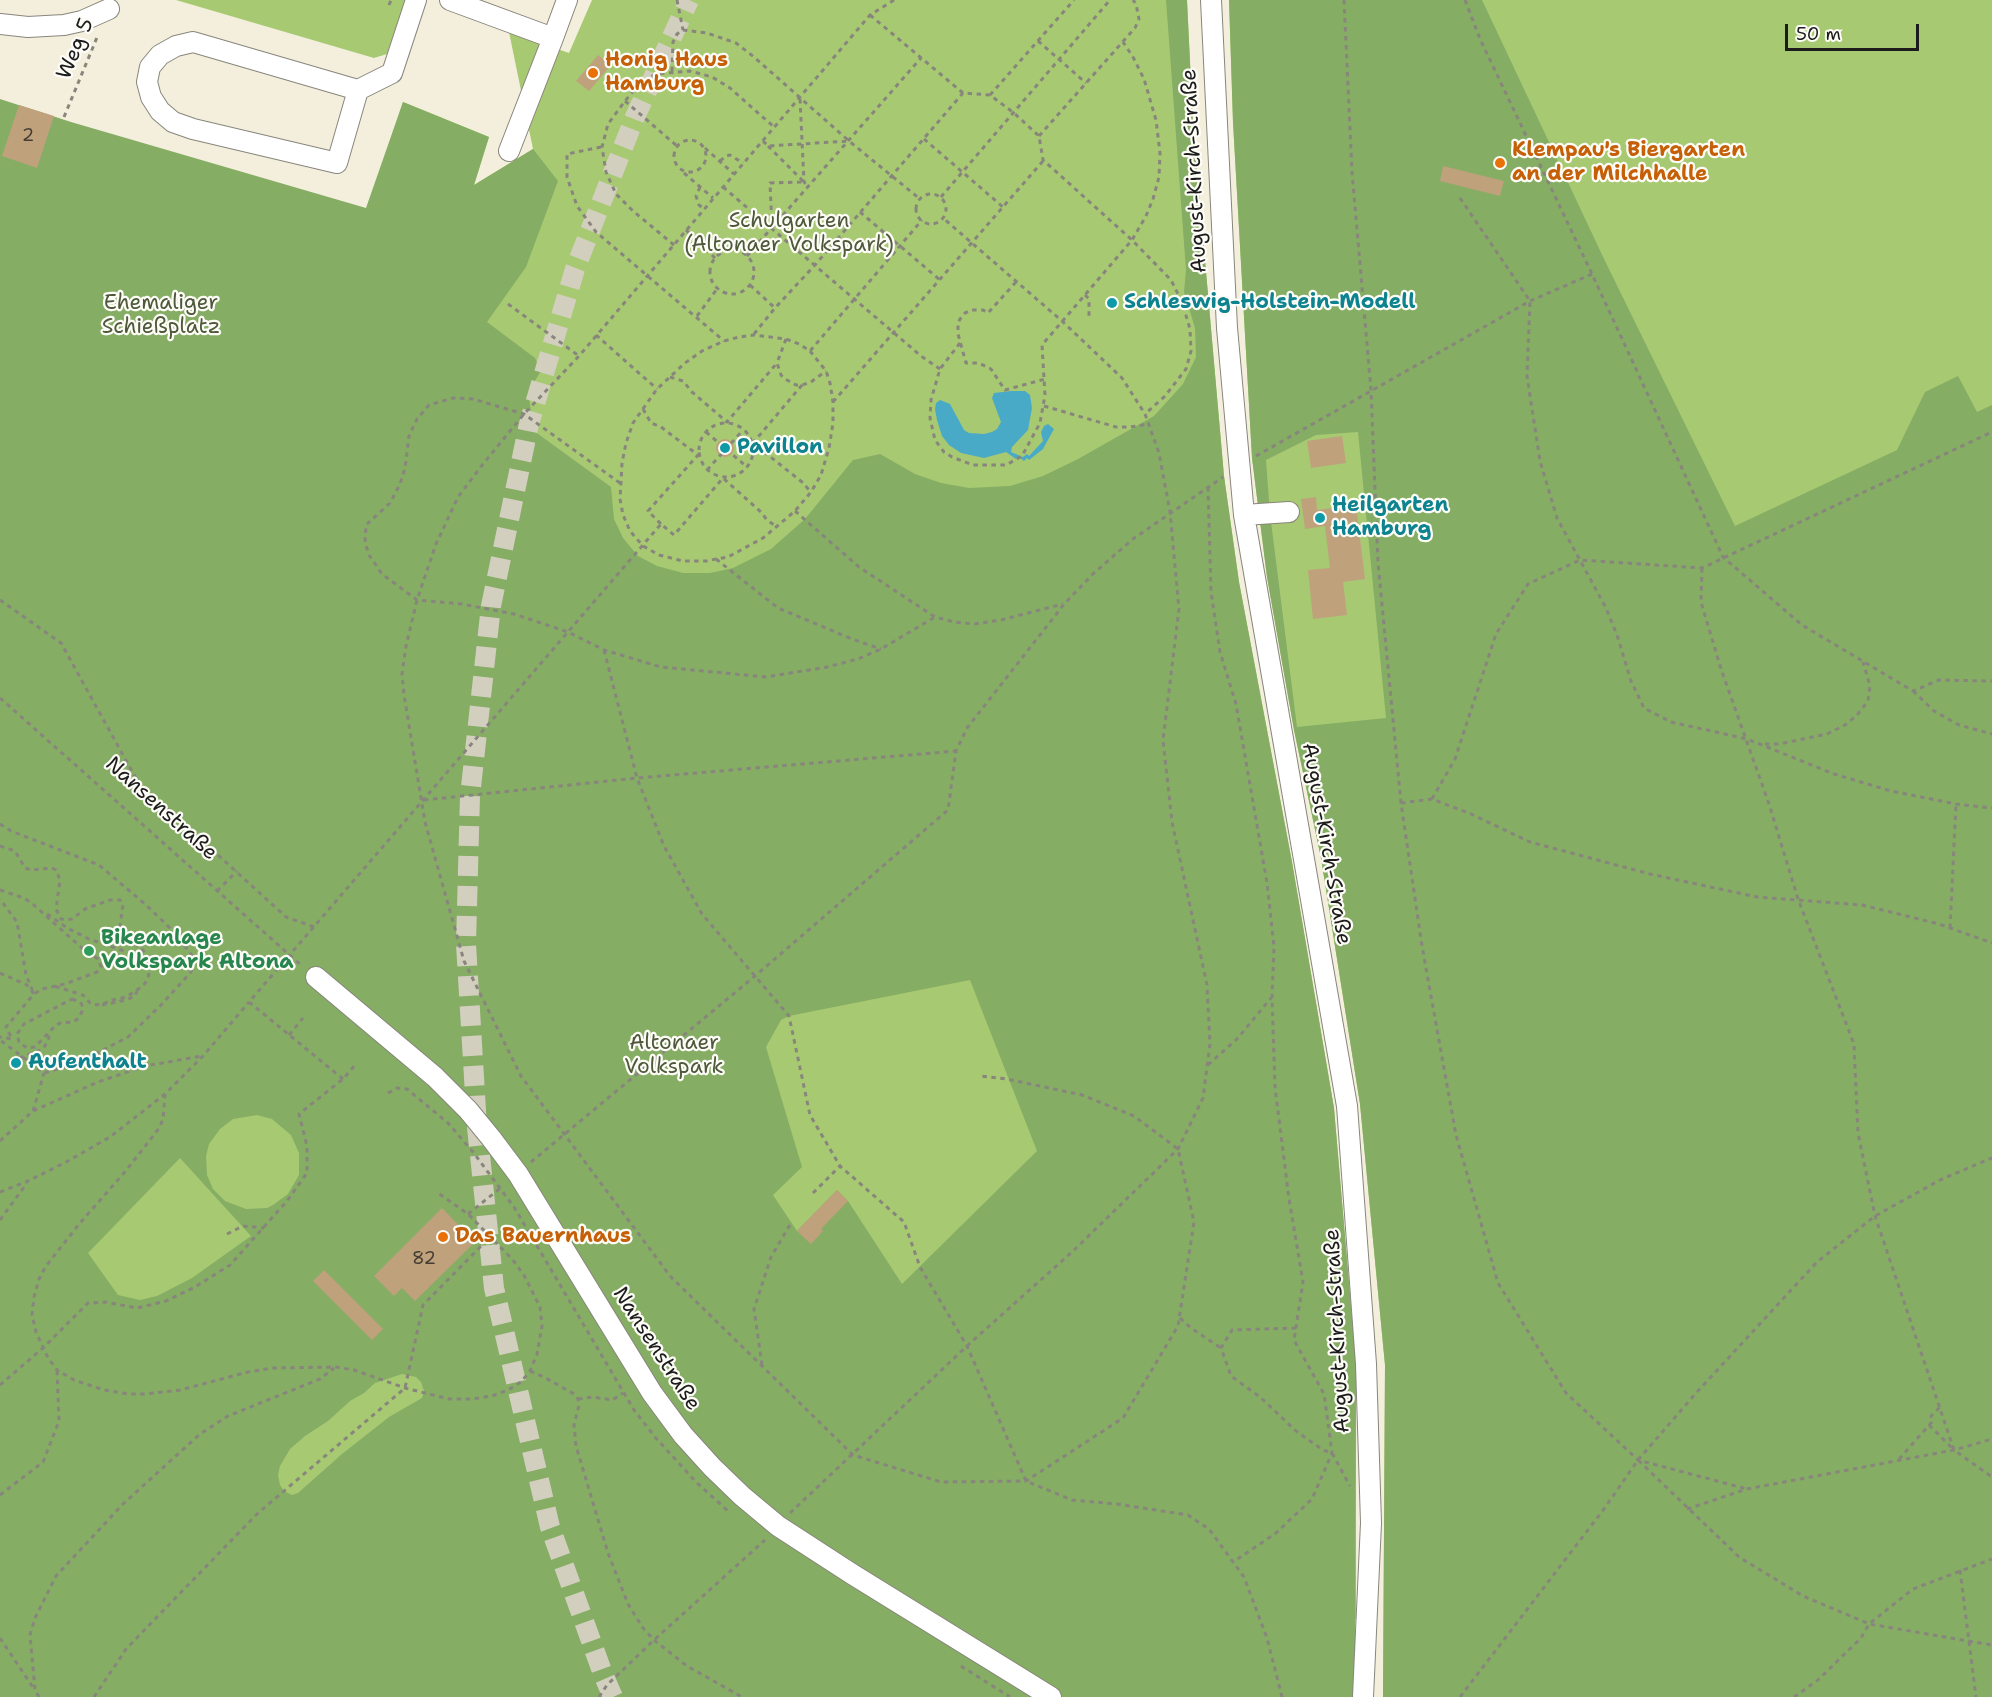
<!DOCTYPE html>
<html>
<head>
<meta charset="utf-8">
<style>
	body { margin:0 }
	#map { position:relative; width:1992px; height:1697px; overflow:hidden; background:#f3efdc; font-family:"Shantell Sans",sans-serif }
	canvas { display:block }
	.scale { position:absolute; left:1785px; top:24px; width:134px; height:27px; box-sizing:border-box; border:3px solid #1c1c1c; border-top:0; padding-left:8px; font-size:18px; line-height:21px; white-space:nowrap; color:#1c1c1c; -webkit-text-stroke:4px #fdfcf7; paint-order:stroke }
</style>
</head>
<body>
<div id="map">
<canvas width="1992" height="1697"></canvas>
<div class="scale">50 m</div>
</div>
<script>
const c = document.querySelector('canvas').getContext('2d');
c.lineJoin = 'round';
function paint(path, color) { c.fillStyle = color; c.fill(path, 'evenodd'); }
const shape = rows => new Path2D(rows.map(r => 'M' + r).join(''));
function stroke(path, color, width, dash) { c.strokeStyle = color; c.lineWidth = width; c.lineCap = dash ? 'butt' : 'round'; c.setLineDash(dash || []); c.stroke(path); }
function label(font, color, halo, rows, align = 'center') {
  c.font = font + ' "Shantell Sans",sans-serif'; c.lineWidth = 4.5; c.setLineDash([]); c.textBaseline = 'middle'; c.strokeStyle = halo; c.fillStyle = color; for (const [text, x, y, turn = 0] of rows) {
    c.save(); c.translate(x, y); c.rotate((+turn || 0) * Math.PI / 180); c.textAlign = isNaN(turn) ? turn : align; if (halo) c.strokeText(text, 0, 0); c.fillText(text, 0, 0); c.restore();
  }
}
paint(shape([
	[176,0,405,0,387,54,374,58],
	[592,0,1187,0,1193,124,1224,476,1239,582,1292,862,1334,1108,1356,1365,1356,1619,0,1697,0,483,243,581,403,102,489,137,474,185,533,149,509,32,569,53],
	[1229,0,1992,0,1992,1697,1383,1697,1385,1365,1360,1104,1321,858,1294,730,1267,577,1252,458,1233,122]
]), '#a7c972');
paint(shape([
	[1166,0,1187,0,1193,124,1224,476,1239,582,1292,862,1334,1108,1356,1365,1355,1697,0,1697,0,99,71,122,366,208,403,102,489,137,474,185,533,149,558,181,526,267,487,322,535,358,541,371,528,392,534,431,611,487,614,519,623,538,638,556,657,566,683,573,710,573,733,568,771,549,805,519,853,460,880,454,915,474,941,483,969,488,1010,486,1043,476,1078,459,1154,416,1183,384,1196,357,1195,328,1184,292,1186,270],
	[970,980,1037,1151,902,1284,848,1201,837,1190,797,1231,773,1195,802,1167,766,1047,781,1020,789,1016],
	[257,1115,272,1119,291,1135,299,1153,299,1175,288,1194,273,1205,267,1208,246,1209,225,1201,213,1189,207,1175,206,1156,209,1144,220,1129,233,1119],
	[180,1158,251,1236,192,1278,157,1296,140,1300,118,1295,88,1253],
	[402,1374,416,1377,421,1382,424,1391,422,1398,389,1417,342,1454,298,1493,292,1495,284,1491,280,1485,278,1475,280,1466,290,1449,305,1436,328,1421,350,1401,364,1393,375,1383],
	[1229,0,1482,0,1605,261,1735,526,1897,450,1925,392,1958,376,1977,412,1992,405,1992,1697,1383,1697,1385,1365,1360,1104,1321,858,1294,730,1267,577,1252,458,1233,122],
	[1358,432,1386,718,1297,727,1270,514,1266,460,1316,435]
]), '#85ad64');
paint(shape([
	[1011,391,1025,391,1030,395,1032,408,1028,430,1012,447,1011,452,1023,457,1027,454,1029,456,1043,441,1041,432,1044,426,1048,424,1054,429,1043,449,1029,460,1027,458,1024,461,1019,457,1016,459,1006,452,984,458,961,453,949,445,942,436,937,420,935,409,936,403,940,400,950,404,964,430,969,433,984,434,992,432,997,429,1001,422,992,398,994,393]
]), '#49aac8');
paint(shape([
	[598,55,611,65,589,91,576,81],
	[19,105,54,116,37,168,2,156],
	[1443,166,1504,181,1500,196,1440,181],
	[1342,436,1346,463,1311,468,1307,441],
	'716 448a9 9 0 1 1 18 0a9 9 0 1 1-18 0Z',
	[1316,497,1317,510,1356,505,1365,579,1343,582,1347,615,1313,619,1308,570,1330,568,1325,526,1305,529,1301,499],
	[837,1190,848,1201,821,1229,823,1231,811,1244,797,1231],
	[442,1208,475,1242,415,1301,402,1288,394,1296,374,1276],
	[324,1270,383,1329,372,1340,313,1281]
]), '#bfa17c');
stroke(shape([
	[613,1697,603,1674,550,1527,494,1288,477,1127,466,944,470,796,491,606,529,424,575,269,635,117,689,0]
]), '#d3cfbf', 20, [20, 10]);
const minor = shape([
	[450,0,553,38,567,0],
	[1211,0,1227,328,1244,515,1347,1106,1366,1364,1371,1523,1363,1697],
	[0,24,28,27,64,25,82,21,109,9],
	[358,90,337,163,193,129,173,122,160,111,151,97,147,82,150,67,160,55,176,46,193,42,358,90,392,73,416,0],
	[509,151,553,38],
	[1244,515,1289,512],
	[316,977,435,1077,468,1110,491,1138,518,1174,652,1393,683,1435,712,1467,742,1496,778,1526,852,1574,1051,1697]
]);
stroke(minor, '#88867c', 22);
stroke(shape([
	[677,0,683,30],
	[894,0,870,15,579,356,524,414,483,464,458,497,436,544,417,600,406,646,402,674,404,695,425,822,464,961,521,1076,670,1276,853,1455,941,1482,1026,1481,1123,1418,1178,1326,1194,1222,1178,1149,1134,1116,1082,1095,1007,1079,980,1076],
	[1344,0,1352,172,1371,390,1378,563,1401,803,1422,946,1456,1135,1498,1283,1566,1393,1638,1460,1747,1489],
	[1465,0,1480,39,1592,274,1723,557,1802,625,1913,691,1939,680,1992,681],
	[389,5,391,0],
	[870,15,963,93,990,95,1014,113,1039,136,1043,160,1132,240,1171,280,1182,302,1190,329,1191,351,1186,369,1165,396,1145,414],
	[1038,41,1086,83],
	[672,71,673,42,677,34,683,30,707,33,736,43,754,57,849,141,920,199],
	[990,95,1074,0],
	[800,99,804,182,809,187],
	[625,101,677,146],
	[64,117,98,35],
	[1039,136,1135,28,1139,19,1136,4,1133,0],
	[924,139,1003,207],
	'674 156a16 16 0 1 1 32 0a16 16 0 1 1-32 0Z',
	[763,141,768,146,849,141],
	[768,146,803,181],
	[601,147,567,154,567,177,577,206,596,232,724,341],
	[705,148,734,174],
	[720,161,726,156,730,155,743,163],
	[684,173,713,198],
	[700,187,696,196,699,205,704,209],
	[723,187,921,356,940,369],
	'916 209a15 15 0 1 1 30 0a15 15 0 1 1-30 0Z',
	[941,197,1110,0],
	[1460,198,1530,301,1527,376,1540,461,1557,518,1606,608,1617,635,1631,681,1644,708,1671,722,1747,739,1834,774,1891,791,1956,804,1992,808],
	[860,212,940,280],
	[772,228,770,183,804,182],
	[686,230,715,258],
	[674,245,633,211,616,194,606,172,602,147,608,124,625,101,641,82,656,74,690,71,712,77,730,88,774,127],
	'710 272a22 22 0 1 1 44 0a22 22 0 1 1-44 0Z',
	[747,256,921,58],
	[1016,282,988,313,983,310,972,310,965,313,960,319,958,323,958,334,966,363,979,363,991,369,1005,390,1045,379],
	[750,285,775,308],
	[1085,295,1089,299,1089,319],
	[508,304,579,356],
	[697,316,717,289],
	[754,334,775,308,815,265,963,93],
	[596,335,657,389],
	[786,339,777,363,781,375,785,379,796,385,802,385,811,382,826,371],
	[960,343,940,369,931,400,930,418,935,440,944,452,952,457,973,465,1006,465,1022,456,1040,423,1045,395,1042,345,1132,240,1146,216,1153,199,1159,177,1160,153,1156,120,1144,79,1133,57,1123,42],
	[810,351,826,371,830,383,833,402,833,423,829,448,821,475,811,492,795,511,763,538,728,557,716,559,707,561,683,561,659,555,643,546,630,531,623,515,620,499,622,463,626,443,633,423,657,389,685,363,702,351,724,341,739,337,754,335,786,339,799,344,810,351,922,220],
	[670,377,683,381,692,392,727,422,777,363],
	[802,385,753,443,802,482,811,492],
	[833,402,1043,161],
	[1044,406,1116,427,1130,427,1150,424],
	[643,409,651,423,661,427,698,455,648,511,661,524],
	'699 450a27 27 0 1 1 54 0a27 27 0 1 1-54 0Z',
	[706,432,747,467],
	[1256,456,1530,301,1592,274],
	[707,470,743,430],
	[620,483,524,414,473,399,453,398,429,405,417,419,409,436,405,468,400,484,390,503,366,525,365,542,369,555,382,574,417,600,462,604,514,614,568,632,604,650,661,667,766,677,827,667,858,659,881,649,935,617],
	[1208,487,1211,592,1220,652,1236,704,1267,883,1274,947,1272,997,1275,1087,1289,1199,1303,1282,1294,1340,1324,1394,1332,1453,1312,1499,1276,1533,1233,1562],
	[795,511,859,567,935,617,954,622,974,624,1001,620,1063,604],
	[716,559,778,608,852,639,881,649],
	[1702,568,1701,602,1721,669,1769,804,1798,899,1854,1044,1858,1133,1875,1216,1954,1450,1992,1477],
	[0,600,61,643,138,782,286,917,314,927],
	[604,650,637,778,664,846,702,914,789,1016,810,1115,840,1166,904,1222,920,1267,967,1346,1026,1481,1072,1500,1117,1504,1188,1515,1209,1529,1244,1577,1267,1638,1282,1697],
	[1913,691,1934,711,1959,725,1992,734],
	[0,698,302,966],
	[1765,744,1779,744,1827,734,1845,725,1857,715,1868,701,1870,686,1863,662],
	[1432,799,1455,759,1496,634,1528,584,1580,560,1702,568,1992,432],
	[424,800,637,778,956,751],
	[1401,803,1432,799,1471,814,1530,842,1650,874,1757,897,1862,905,1939,924,1992,943],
	[0,824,11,831,99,865,145,904,171,929,191,954,194,963,191,972,161,1005,128,1037,80,1062,44,1073,0,1040],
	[0,846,15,851,25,868,31,870,52,868,56,870,60,880,56,909,61,919,66,920,72,919,85,909,110,900,120,900,123,904,120,926,123,935,127,940,141,948,149,958,150,966,148,979,143,986,126,997,112,1000,101,1005,91,1004,83,995,54,986],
	[0,890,24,898,34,905,83,949,98,959,101,967,97,972,65,984,42,989,34,994,26,975,17,922,0,899],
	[217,891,237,871],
	[47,914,69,929,89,939,142,957,148,963],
	[1950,928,1956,804],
	[0,973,27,985,34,994,6,1027,12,1039,0,1037],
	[72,999,80,1002,82,1005,83,1009,79,1018,73,1022,60,1023,55,1026,35,1047,27,1048,19,1042,17,1034,24,1024,72,999],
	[102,1005,126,1000,135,996,137,991],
	[289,1035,303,1018],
	[19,1058,38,1051,45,1046,49,1038,47,1033],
	[1208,1065,1237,1039,1271,998],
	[343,1079,249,1002,661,524,674,535,723,478,761,512,767,520,777,527],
	[388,1093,397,1088,407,1089,448,1123,473,1152,514,1207,634,1410,655,1437,696,1482,728,1511],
	[165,1094,163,1120,157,1131,124,1173,80,1223,46,1266,39,1279,34,1297,32,1315,36,1332,48,1358,57,1370,74,1380,104,1390,128,1394,144,1394,180,1390,248,1372,272,1368,336,1367,354,1370,405,1388,449,1399,472,1399,492,1396,508,1390,521,1382,530,1371,537,1354,542,1326,540,1307,525,1277,513,1260,468,1214,438,1193],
	[33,1111,44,1073],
	[0,1141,33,1111,98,1082,145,1066,202,1056],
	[531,1162,755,976,948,810,956,751,967,728,1065,603,1094,573,1133,539,1223,477],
	[0,1192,28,1181,68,1161,110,1137,165,1094,203,1056,249,1002],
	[813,1193,840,1166],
	[468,1214,503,1186],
	[0,1220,27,1183],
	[227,1234,243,1226,264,1228],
	[1180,1318,1191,1328,1221,1348],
	[1296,1328,1232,1330,1221,1348,1231,1376,1260,1397,1296,1431,1323,1450,1332,1453,1350,1486],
	[762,1365,754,1309,771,1257,791,1223],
	[530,1371,544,1377,574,1394,578,1399,579,1405,574,1425,576,1446,608,1553,628,1604,643,1628,654,1640,687,1666,742,1697],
	[0,1385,43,1348,88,1303,105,1302,137,1308,166,1301,195,1287,230,1265,287,1201,307,1173,307,1146,299,1114,343,1079,356,1064],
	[578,1399,593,1397,612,1400,623,1393],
	[1929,1425,1953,1449],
	[1899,1459,1932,1422,1931,1416,1940,1407],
	[1638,1460,1697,1392,1817,1262,1875,1216,1940,1180,1992,1158],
	[0,1495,43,1462,59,1421,57,1370],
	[1687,1509,1747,1489,1954,1450,1992,1439],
	[790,1513,967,1346,1071,1253,1178,1149,1203,1098,1210,1044,1207,985,1172,822,1163,740,1179,609,1170,512,1159,453,1145,414,1122,378,1062,321,943,218],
	[1960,1570,1976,1697],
	[0,1638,34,1689],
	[961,1666,1010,1697],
	[39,1697,35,1690,30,1635,35,1618,56,1576,123,1504,200,1434,228,1416,320,1379,334,1368],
	[94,1697,126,1649,257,1514,405,1388,423,1305,491,1236],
	[599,1697,607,1685,654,1640,765,1540],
	[1460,1697,1604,1509,1638,1460,1739,1557,1803,1596,1869,1624,1992,1645],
	[1794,1697,1818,1680,1861,1638,1869,1624,1913,1589,1992,1559]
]), '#88867c', 3, [4.5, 4.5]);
stroke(minor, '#fff', 20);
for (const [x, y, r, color] of [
	[593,73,6,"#e8710a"],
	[1500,163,6,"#e8710a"],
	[1112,303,6,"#0f9aa8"],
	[725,448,6,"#0f9aa8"],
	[1320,518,6,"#0f9aa8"],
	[89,951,6,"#2e9e5b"],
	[16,1063,6,"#0f9aa8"],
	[443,1237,6,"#e8710a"]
]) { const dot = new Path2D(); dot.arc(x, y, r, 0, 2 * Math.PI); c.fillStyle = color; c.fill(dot); stroke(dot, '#fdfcf7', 2); }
label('18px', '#453d34', null, [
	["2",28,136],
	["82",424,1259]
]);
label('21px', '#1c1c1c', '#fdfcf7', [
	["Weg 5",76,49,-67],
	["August-Kirch-Straße",1195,171,-93],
	["Nansenstraße",161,809,42],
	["August-Kirch-Straße",1326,844,80],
	["August-Kirch-Straße",1338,1331,-93],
	["Nansenstraße",656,1349,57]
]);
label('bold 21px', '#c56008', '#fdfcf7', [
	["Honig Haus",605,61],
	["Hamburg",605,85],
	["Klempau's Biergarten",1512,151],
	["an der Milchhalle",1512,175],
	["Das Bauernhaus",455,1237]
], 'left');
label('21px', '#4d593a', '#fdfcf7', [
	["Schulgarten",789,222],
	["(Altonaer Volkspark)",789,246],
	["Ehemaliger",161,304],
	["Schießplatz",161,328],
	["Altonaer",674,1044],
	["Volkspark",674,1068]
]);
label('bold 21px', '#0d838f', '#fdfcf7', [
	["Schleswig-Holstein-Modell",1124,303],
	["Pavillon",737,448],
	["Heilgarten",1332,506],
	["Hamburg",1332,530],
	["Aufenthalt",28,1063]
], 'left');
label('bold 21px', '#27864d', '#fdfcf7', [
	["Bikeanlage",101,939],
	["Volkspark Altona",101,963]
], 'left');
</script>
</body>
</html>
